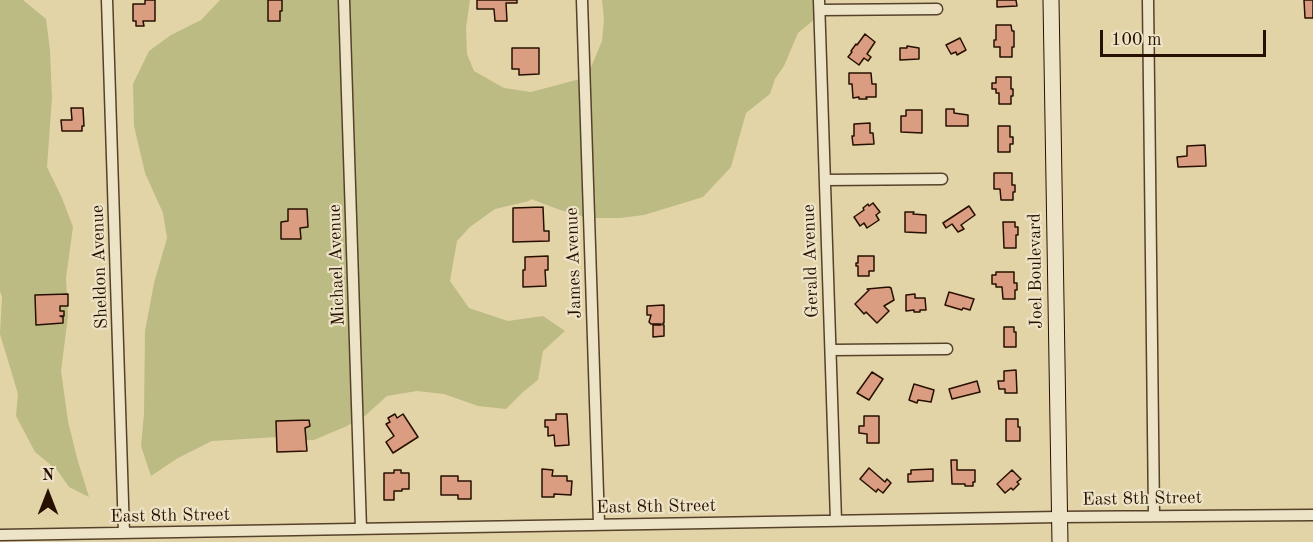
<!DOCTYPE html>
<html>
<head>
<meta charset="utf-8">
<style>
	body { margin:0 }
	#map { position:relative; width:1313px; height:542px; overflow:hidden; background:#e3d4a8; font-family:"Old Standard TT",serif }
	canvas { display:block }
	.north { position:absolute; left:18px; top:464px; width:60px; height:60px; -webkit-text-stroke:4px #ede3c6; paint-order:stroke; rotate:0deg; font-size:16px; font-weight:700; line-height:24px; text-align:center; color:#271000 }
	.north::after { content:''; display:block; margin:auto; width:21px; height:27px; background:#271000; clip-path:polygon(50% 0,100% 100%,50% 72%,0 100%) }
	.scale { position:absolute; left:1100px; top:30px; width:166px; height:27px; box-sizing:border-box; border:3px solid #271000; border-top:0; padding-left:8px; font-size:18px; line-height:21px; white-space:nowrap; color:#271000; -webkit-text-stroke:4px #ede3c6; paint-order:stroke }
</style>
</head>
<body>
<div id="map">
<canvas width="1313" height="542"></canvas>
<div class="north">N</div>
<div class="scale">100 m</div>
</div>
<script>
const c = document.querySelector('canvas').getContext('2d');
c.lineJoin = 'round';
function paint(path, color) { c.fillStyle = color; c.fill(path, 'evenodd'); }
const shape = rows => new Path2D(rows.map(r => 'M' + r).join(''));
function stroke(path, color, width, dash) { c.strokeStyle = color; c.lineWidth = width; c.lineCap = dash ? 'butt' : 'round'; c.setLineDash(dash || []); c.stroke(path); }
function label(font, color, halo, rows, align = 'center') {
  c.font = font + ' "Old Standard TT",serif'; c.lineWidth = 4.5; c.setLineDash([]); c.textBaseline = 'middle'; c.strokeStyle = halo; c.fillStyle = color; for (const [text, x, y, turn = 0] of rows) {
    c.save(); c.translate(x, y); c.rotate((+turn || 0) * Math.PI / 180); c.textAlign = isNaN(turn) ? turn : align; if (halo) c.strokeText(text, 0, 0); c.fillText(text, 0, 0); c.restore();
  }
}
paint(shape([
	[0,0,23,0,46,19,50,50,52,98,47,167,62,198,73,227,66,278,68,316,61,371,68,421,77,458,89,497,69,487,57,470,35,452,16,416,18,394,0,334,2,297,0,291],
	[220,0,470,0,466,28,467,54,474,71,504,88,531,92,580,79,591,67,602,41,604,19,602,0,820,0,821,14,798,33,784,66,775,79,770,94,746,113,731,167,703,197,644,215,620,218,589,218,560,210,531,199,529,201,495,209,470,227,457,241,450,281,469,308,508,321,543,316,565,331,543,351,538,380,523,392,506,409,478,406,444,394,417,391,387,396,366,415,347,426,314,440,280,441,277,437,212,441,178,458,151,476,141,446,144,414,145,331,154,283,167,238,163,213,145,173,134,126,133,84,149,51,171,35,201,20]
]), '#bbbb83');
const building = shape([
	[145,0,155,0,155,21,143,21,144,26,136,26,136,21,133,21,133,4,145,4,145,0],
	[268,0,282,0,282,11,280,11,280,21,268,21,268,0],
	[477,0,517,0,517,3,506,3,507,21,495,21,494,9,477,9,477,0],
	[997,0,1016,0,1017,6,997,7,997,0],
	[1304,0,1313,0,1313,18,1305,18,1304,0],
	[996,25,1011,25,1012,31,1014,31,1014,47,1012,47,1012,57,1000,57,1000,47,994,47,994,40,996,40,996,25],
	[865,34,875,42,867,54,871,57,868,61,864,58,859,65,848,57,852,52,851,51,856,44,857,45,865,34],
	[960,38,966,50,957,55,956,52,951,54,946,45,960,38],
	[907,46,919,48,919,59,900,60,900,48,907,48,907,46],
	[512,48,539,48,539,74,519,75,519,69,512,69,512,48],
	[849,73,871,73,872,84,876,84,876,97,866,97,867,99,859,99,859,97,853,98,852,84,849,84,849,73],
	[996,77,1011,77,1011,89,1013,89,1013,96,1011,96,1011,104,999,104,999,93,996,93,996,89,992,89,992,83,996,83,996,77],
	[71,108,83,108,84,126,82,126,82,131,62,131,61,120,72,120,71,108],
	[946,109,954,109,954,113,968,115,968,126,946,126,946,109],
	[906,110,922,110,922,133,901,132,901,116,906,116,906,110],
	[870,123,870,133,873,133,874,144,853,145,852,136,854,136,854,124,870,123],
	[998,126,1010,126,1010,137,1013,137,1013,144,1010,144,1010,152,998,152,998,126],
	[1205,145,1206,166,1178,167,1177,157,1187,156,1187,146,1205,145],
	[994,173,1012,173,1012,185,1015,185,1015,192,1013,192,1013,200,1001,200,1000,189,994,189,994,173],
	[873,203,880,212,876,215,879,220,867,228,864,223,860,226,854,217,864,210,863,208,868,204,869,206,873,203],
	[969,206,975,215,961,225,964,229,958,232,952,224,946,228,943,223,969,206],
	[543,207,544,231,549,231,549,241,513,242,513,208,543,207],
	[288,209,307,209,308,227,300,228,301,239,281,239,281,222,288,221,288,209],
	[905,212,914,212,913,214,926,215,926,233,905,232,905,212],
	[1003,222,1015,222,1015,227,1018,227,1018,235,1016,235,1016,248,1004,248,1003,222],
	[548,256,548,270,545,270,546,286,523,287,523,270,525,270,525,257,548,256],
	[858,256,874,256,874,271,869,271,869,276,858,276,858,266,856,266,856,263,858,263,858,256],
	[996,272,1014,272,1014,283,1017,283,1017,290,1015,290,1015,299,1003,299,1002,287,996,287,996,284,992,284,992,275,996,275,996,272],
	[889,287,891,288,894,300,884,306,889,311,877,323,866,312,864,314,855,304,869,290,867,289,889,287],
	[949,292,974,299,970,310,963,308,962,310,945,305,949,292],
	[68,294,68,306,60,306,60,311,64,311,64,316,60,316,63,317,63,323,36,325,35,295,68,294],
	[915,294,915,298,925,298,926,310,920,310,920,312,914,312,914,310,906,311,906,295,915,294],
	[664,305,664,323,663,323,663,325,664,325,664,336,653,337,653,325,661,325,661,324,651,324,649,322,651,315,647,315,647,306,664,305],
	[1004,327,1014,327,1014,332,1016,332,1016,347,1004,347,1004,327],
	[1016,370,1017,393,1005,393,1005,389,999,389,998,381,1004,381,1004,371,1016,370],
	[872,372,883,379,869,400,857,393,872,372],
	[977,381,980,392,952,399,949,389,977,381],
	[914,384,934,390,931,402,918,400,917,403,909,400,914,384],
	[395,414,397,418,403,414,418,437,393,453,386,442,394,436,386,424,390,422,388,418,395,414],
	[556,414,567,414,569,445,555,446,554,435,548,436,548,427,545,427,545,420,556,420,556,414],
	[864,416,879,416,879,443,867,443,867,434,859,433,859,426,864,426,864,416],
	[1006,419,1018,419,1018,427,1020,427,1020,441,1006,441,1006,419],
	[309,420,310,426,305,428,307,451,277,452,276,421,309,420],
	[951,460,957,460,957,470,975,470,975,482,973,482,973,486,965,486,965,484,952,484,951,460],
	[869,468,885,482,887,479,891,483,883,493,878,489,876,492,860,479,869,468],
	[542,469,553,470,552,476,567,476,567,481,572,481,571,495,554,494,554,497,542,497,542,469],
	[933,469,933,481,908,482,908,474,911,474,911,470,933,469],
	[394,470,401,470,401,473,409,473,409,489,402,489,402,491,394,491,394,500,384,500,384,473,394,473,394,470],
	[1012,470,1021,479,1017,482,1019,484,1013,490,1011,488,1005,493,997,484,1012,470],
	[441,476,458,476,458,481,471,481,471,499,458,499,458,495,441,495,441,476]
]);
paint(building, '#da9d81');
stroke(building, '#271000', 1.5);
const minor = shape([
	[107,0,124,533],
	[344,0,361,529],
	[582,0,599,524],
	[819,0,836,521],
	[1148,0,1154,515],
	[820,10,937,9],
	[825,180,942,179],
	[831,350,947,349],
	[0,535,1059,517,1313,515]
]);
const secondary = shape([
	[1051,0,1060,542]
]);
stroke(minor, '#56412a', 13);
stroke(secondary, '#271000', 17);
stroke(minor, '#ede3c6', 10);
stroke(secondary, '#ede3c6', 15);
label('18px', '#271000', '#ede3c6', [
	["Gerald Avenue",811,261,-92],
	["James Avenue",574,263,-92],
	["Michael Avenue",337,265,-92],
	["Sheldon Avenue",100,267,-92],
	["Joel Boulevard",1036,271,-91],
	["East 8th Street",1142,499,-1],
	["East 8th Street",656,507,-1],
	["East 8th Street",170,516,-1]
]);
</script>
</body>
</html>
